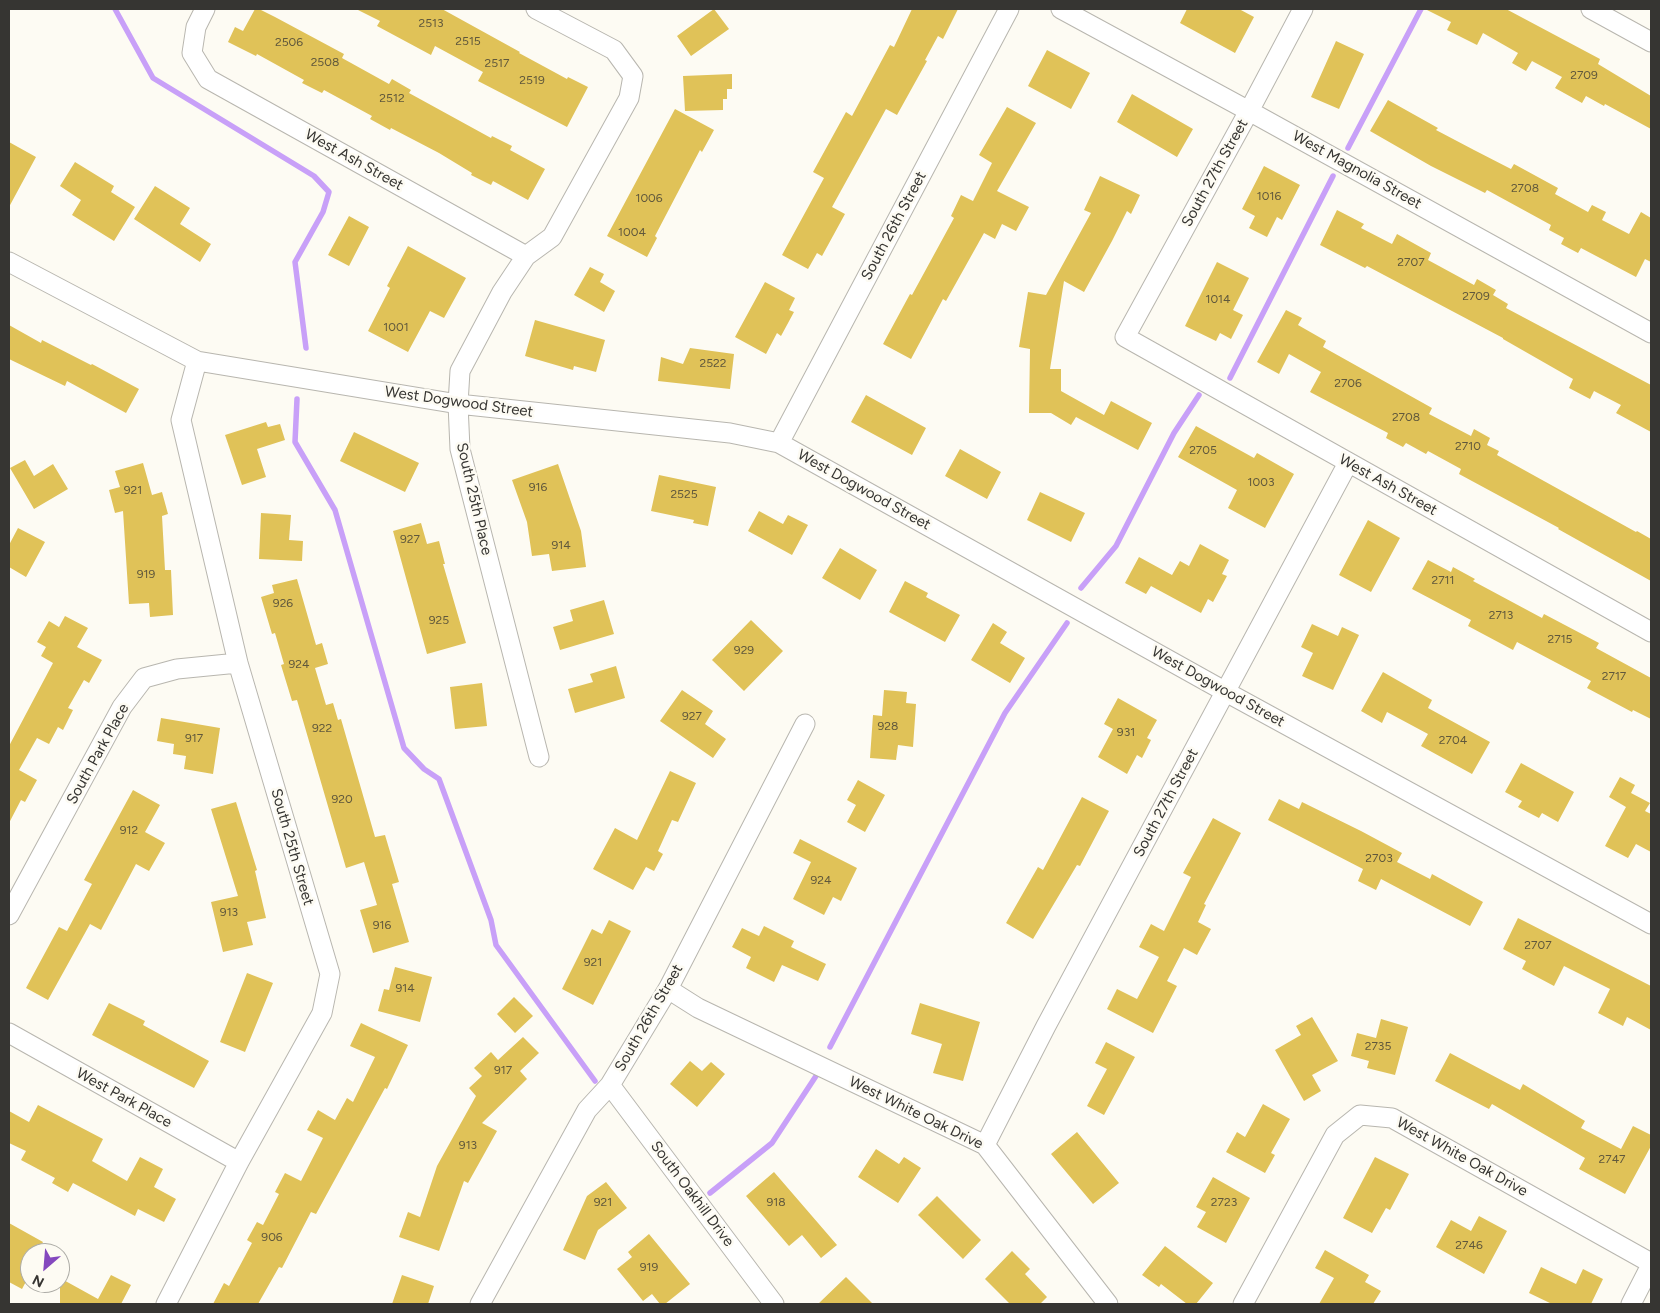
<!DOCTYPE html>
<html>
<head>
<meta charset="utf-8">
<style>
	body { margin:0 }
	#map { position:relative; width:1660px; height:1313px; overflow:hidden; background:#fdfbf3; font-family:Figtree,sans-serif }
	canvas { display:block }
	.frame { position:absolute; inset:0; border:10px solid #363532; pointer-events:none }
	.north { position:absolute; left:20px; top:1243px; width:50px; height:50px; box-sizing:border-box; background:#fdfbf3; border:1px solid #adaca6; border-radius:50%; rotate:207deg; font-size:14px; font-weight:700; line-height:20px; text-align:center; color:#363532 }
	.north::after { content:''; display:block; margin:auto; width:18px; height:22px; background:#8448be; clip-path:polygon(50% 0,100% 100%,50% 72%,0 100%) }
</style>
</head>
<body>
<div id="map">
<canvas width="1660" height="1313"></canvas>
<div class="frame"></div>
<div class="north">N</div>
</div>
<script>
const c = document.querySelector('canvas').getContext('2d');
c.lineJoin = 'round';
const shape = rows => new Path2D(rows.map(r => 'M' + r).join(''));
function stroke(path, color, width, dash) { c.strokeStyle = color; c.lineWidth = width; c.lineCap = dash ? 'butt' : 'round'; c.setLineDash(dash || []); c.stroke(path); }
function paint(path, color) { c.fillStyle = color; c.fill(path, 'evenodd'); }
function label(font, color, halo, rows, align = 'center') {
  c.font = font + ' Figtree,sans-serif'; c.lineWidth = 5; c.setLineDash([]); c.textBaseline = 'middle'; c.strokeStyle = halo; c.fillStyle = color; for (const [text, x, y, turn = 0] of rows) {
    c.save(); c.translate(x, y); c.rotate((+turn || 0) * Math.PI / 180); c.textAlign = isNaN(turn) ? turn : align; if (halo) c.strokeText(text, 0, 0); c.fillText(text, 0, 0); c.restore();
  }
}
stroke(shape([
	[115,9,153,78,314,176,329,192,323,212,295,262,306,348],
	[1348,148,1421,9],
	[1230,378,1333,176],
	[297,399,295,442,335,510,404,748,424,769,439,779,491,920,496,945,595,1081],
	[1081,588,1116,546,1174,433,1199,395],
	[830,1047,1005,713,1067,623],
	[710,1193,772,1143,816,1076]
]), '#c8a0f8', 5.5);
paint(shape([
	[255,9,259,9,275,17,344,54,342,58,389,84,392,79,411,90,409,93,491,138,492,136,512,146,510,150,545,169,528,200,493,181,491,185,471,175,472,173,439,153,391,128,390,130,370,119,372,116,324,90,322,93,302,83,304,80,257,54,256,56,228,42,235,27,243,31],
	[356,9,442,9,520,52,519,53,567,79,568,77,588,87,567,127,478,81,483,72,435,46,431,55,377,26,380,21],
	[714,9,729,29,691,56,677,36],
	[912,9,958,9,943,39,938,36,925,60,927,61,897,115,886,109,832,207,845,214,822,256,817,253,808,269,782,255,824,178,813,172,846,112,852,116,890,45,894,47],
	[1187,9,1239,9,1254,17,1235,53,1180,23],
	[1425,9,1506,9,1600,59,1598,64,1651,96,1651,129,1605,104,1604,106,1586,96,1582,103,1555,88,1562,77,1532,61,1526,71,1512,63,1518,53,1483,33,1477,45,1447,30,1451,22],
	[1336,41,1364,54,1339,109,1311,97],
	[1047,50,1090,73,1071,109,1028,86],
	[732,74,732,89,727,89,727,99,723,99,723,110,685,111,683,76],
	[1132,94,1193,129,1177,157,1117,122],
	[1388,100,1438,128,1436,130,1474,150,1511,169,1514,164,1558,188,1555,194,1588,212,1592,205,1606,212,1602,220,1629,234,1641,212,1651,218,1651,262,1645,259,1636,277,1581,248,1578,253,1561,244,1564,238,1549,230,1551,225,1487,190,1485,193,1431,166,1370,131],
	[1007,107,1036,123,997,191,1029,207,1016,231,1002,224,995,239,984,233,946,301,943,299,911,359,883,344,910,294,912,295,954,218,951,216,961,195,973,201,992,163,979,155],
	[675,109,714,130,702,152,700,150,655,236,657,238,647,257,607,236],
	[9,142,36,157,9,207],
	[75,162,114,186,111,192,135,207,114,241,72,215,81,200,60,186],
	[1264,166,1300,185,1282,220,1277,217,1267,237,1249,228,1255,216,1242,209],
	[1100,176,1140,195,1131,214,1127,211,1112,241,1084,292,1064,281,1050,369,1061,369,1061,391,1104,415,1111,401,1152,423,1138,450,1076,417,1071,425,1051,413,1029,413,1030,349,1019,347,1028,292,1046,295,1091,213,1084,210],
	[155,186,190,208,180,224,211,244,200,262,134,219],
	[1337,210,1364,224,1361,228,1392,244,1397,234,1431,253,1428,260,1474,285,1477,279,1496,290,1493,295,1508,304,1506,308,1651,385,1651,432,1616,413,1621,405,1594,391,1590,399,1569,388,1573,379,1503,339,1503,338,1367,266,1365,268,1320,245],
	[349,216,369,227,349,266,328,255],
	[408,246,466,278,444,318,430,311,408,352,368,331,390,288,387,286],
	[1217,262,1249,278,1233,310,1243,315,1231,339,1220,333,1216,341,1185,326],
	[590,267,604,274,600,282,615,291,604,312,574,295],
	[765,282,795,298,789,310,794,312,781,336,777,333,766,354,735,337],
	[1286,310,1302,318,1298,325,1326,341,1323,347,1432,408,1429,414,1471,436,1474,429,1490,438,1487,445,1499,451,1497,455,1636,532,1637,531,1651,539,1651,581,1558,529,1559,528,1459,474,1461,469,1428,451,1426,454,1406,443,1403,447,1386,438,1388,433,1310,392,1321,372,1289,354,1279,374,1257,362],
	[535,320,605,340,596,372,574,366,573,370,525,356],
	[9,325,41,343,42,340,91,365,92,364,139,389,126,413,67,381,65,386,9,359],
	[690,348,734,354,730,389,658,381,661,357,683,364],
	[866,395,926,428,912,455,851,422],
	[266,422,268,427,280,424,285,440,257,449,266,477,242,485,225,435],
	[1196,426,1254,458,1257,453,1294,474,1265,528,1228,508,1237,490,1178,457],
	[354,432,419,463,405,492,340,461],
	[960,449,1001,472,987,499,945,476],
	[25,460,34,476,53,464,68,489,34,509,10,468],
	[143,463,152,495,162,492,168,514,162,516,165,570,171,570,173,615,150,617,149,603,129,604,123,511,115,513,109,490,120,487,115,471],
	[558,464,581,531,586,567,552,571,549,554,532,556,527,522,512,480],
	[659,475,716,487,708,526,693,523,694,520,651,511],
	[1040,492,1085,513,1071,542,1027,520],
	[759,511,783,524,788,515,808,525,792,555,748,531],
	[261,513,291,515,289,540,303,541,302,561,259,559],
	[1368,520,1400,538,1371,592,1339,575],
	[421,523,427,544,439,541,445,564,443,564,466,643,427,654,393,531],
	[18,528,45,542,26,577,9,567,9,545],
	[1200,544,1229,560,1222,574,1227,576,1213,602,1208,599,1201,613,1151,586,1146,594,1125,583,1139,557,1172,575,1180,561,1189,566],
	[840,548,877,570,860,600,822,578],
	[1428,560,1451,572,1453,567,1475,579,1473,581,1542,618,1544,614,1599,643,1596,648,1651,678,1651,719,1633,710,1632,712,1587,688,1591,681,1517,642,1513,650,1468,626,1471,620,1412,589],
	[297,579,316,645,322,643,328,664,315,668,326,705,333,703,338,720,341,719,375,837,385,835,399,882,392,884,409,942,373,953,360,910,377,905,364,862,346,868,297,700,292,701,281,665,284,664,275,633,272,634,261,597,274,593,272,585],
	[905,581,928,593,926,597,960,615,945,642,889,612],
	[604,600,614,634,560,650,553,627,573,621,570,610],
	[65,616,88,628,77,647,102,660,89,683,84,680,68,708,73,710,63,730,58,727,49,744,37,738,19,770,37,780,25,802,21,800,9,823,9,746,53,663,41,656,46,647,37,642,49,621,59,627],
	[751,620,783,651,744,691,712,660],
	[993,623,1007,632,1000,643,1025,658,1010,683,971,660],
	[1312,624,1338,636,1342,627,1359,635,1333,690,1302,676,1313,653,1301,647],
	[616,666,625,698,575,713,568,689,593,682,590,674],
	[1383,672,1432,700,1428,708,1490,742,1472,774,1421,746,1428,734,1387,712,1382,723,1361,711],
	[482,683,487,726,455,729,450,687],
	[682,690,713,711,705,724,726,739,713,758,660,721],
	[884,690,907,692,906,703,916,704,913,747,898,745,896,760,870,758,873,715,882,716],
	[1118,698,1157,720,1147,738,1151,740,1142,758,1137,755,1127,774,1098,757,1113,729,1104,724],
	[161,718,220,728,213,774,184,769,186,756,173,754,174,744,157,741],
	[1521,763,1574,792,1558,822,1542,813,1539,818,1518,807,1522,801,1505,792],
	[670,771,696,783,678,822,672,820,658,851,663,854,654,871,646,867,633,890,593,869,615,828,637,840],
	[1620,777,1635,785,1631,793,1650,803,1645,811,1651,814,1651,852,1636,844,1628,858,1605,846,1626,807,1609,797],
	[858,780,885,795,865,832,847,822,856,805,847,800],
	[133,790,160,805,145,832,165,843,149,871,136,864,101,930,90,924,48,1000,26,988,59,927,67,931,92,884,84,880],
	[1082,797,1109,811,1080,866,1077,865,1033,939,1006,923,1038,867,1043,870],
	[1279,799,1299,809,1302,802,1361,831,1402,853,1397,862,1430,879,1432,874,1483,902,1470,926,1381,879,1376,890,1358,881,1363,869,1268,820],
	[236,802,257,870,255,871,266,918,247,922,253,945,223,952,211,902,238,896,211,809],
	[1213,818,1241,833,1204,904,1206,905,1198,922,1211,929,1197,955,1184,948,1167,981,1177,986,1153,1033,1107,1009,1117,989,1137,999,1159,957,1139,947,1151,924,1164,931,1191,877,1183,873],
	[800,839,857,868,841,901,833,897,824,915,793,899,811,862,793,853],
	[1518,918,1651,986,1651,1030,1627,1017,1623,1026,1598,1013,1610,989,1564,966,1554,986,1522,969,1526,961,1503,949],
	[609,920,631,931,593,1005,562,989,592,929,602,934],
	[764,926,794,941,791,947,826,964,818,981,782,965,774,982,746,968,751,957,732,947,742,928,759,936],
	[395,967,432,977,420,1022,378,1011,384,989,389,990],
	[247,973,273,983,245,1052,220,1042],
	[514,997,533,1016,515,1033,497,1014],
	[109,1003,145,1021,143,1025,209,1061,194,1088,92,1035],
	[920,1003,980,1022,963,1081,933,1073,942,1044,911,1034],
	[1312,1017,1338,1061,1312,1075,1321,1091,1304,1101,1275,1050,1301,1035,1296,1026],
	[1381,1019,1408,1027,1395,1075,1367,1068,1369,1061,1351,1056,1357,1033,1376,1038],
	[361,1023,408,1045,387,1089,385,1088,316,1214,311,1212,282,1268,279,1267,258,1304,213,1304,224,1283,229,1286,252,1243,247,1240,257,1222,263,1225,279,1194,275,1192,285,1173,301,1181,323,1138,307,1130,318,1110,335,1120,347,1098,353,1102,375,1057,350,1046],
	[523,1037,539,1053,520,1071,527,1079,482,1123,497,1131,468,1183,464,1181,439,1251,399,1237,408,1212,420,1217,437,1166,476,1096,469,1088,482,1076,474,1068,491,1052,498,1060],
	[1106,1042,1135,1057,1104,1115,1087,1106,1107,1069,1095,1063],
	[1450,1053,1520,1090,1523,1084,1585,1121,1581,1128,1621,1149,1633,1126,1651,1135,1651,1146,1625,1194,1579,1169,1585,1158,1492,1104,1489,1109,1435,1081],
	[690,1061,702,1071,711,1062,725,1074,697,1107,670,1084],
	[1263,1104,1290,1119,1271,1153,1275,1155,1265,1173,1226,1152,1237,1132,1245,1137],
	[38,1105,103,1139,92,1161,127,1181,140,1157,163,1169,154,1187,176,1199,164,1222,138,1209,135,1216,73,1183,68,1192,52,1183,55,1178,21,1160,26,1151,9,1143,9,1111,29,1122],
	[1077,1132,1119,1183,1093,1204,1051,1154],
	[876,1149,899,1164,904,1157,921,1168,898,1203,858,1177],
	[1375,1157,1409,1174,1390,1210,1386,1208,1372,1233,1343,1218],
	[774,1172,837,1245,821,1258,802,1235,789,1246,746,1196],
	[1213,1177,1250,1198,1226,1243,1197,1227,1206,1212,1196,1207],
	[606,1182,627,1208,598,1230,585,1260,563,1250,587,1196],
	[937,1196,981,1240,963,1259,918,1215],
	[1479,1216,1507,1231,1484,1274,1436,1247,1451,1220,1471,1231],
	[9,1223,43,1242,37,1253,30,1253,30,1274,22,1289,9,1282],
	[649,1234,690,1284,665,1304,660,1304,652,1294,643,1301,617,1269,632,1257,628,1252],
	[1165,1246,1213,1283,1196,1304,1187,1304,1161,1284,1159,1287,1142,1275],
	[1325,1250,1369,1275,1365,1282,1381,1291,1373,1304,1319,1304,1334,1278,1315,1268],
	[1012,1251,1030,1269,1025,1274,1047,1297,1040,1304,1010,1304,985,1279],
	[1541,1267,1576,1284,1583,1269,1603,1279,1591,1304,1552,1304,1529,1293],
	[111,1275,131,1285,121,1304,60,1304,60,1278,98,1299],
	[402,1275,434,1286,428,1304,392,1304],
	[846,1277,873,1304,818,1304]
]), '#e0c258');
const minor = shape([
	[205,9,196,27,192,53,208,79,526,256],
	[536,9,614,50,633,76,629,98,552,237,526,256,502,292,460,371,458,404,460,449,539,757],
	[1061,9,1249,111,1651,333],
	[1303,9,1249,111,1125,337,1651,632],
	[1591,9,1651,42],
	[9,262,197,361,458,404,730,433,779,443,1226,692,1651,924],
	[779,443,1009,9],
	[9,915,122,707,144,678,177,669,238,663],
	[668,989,698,1008,985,1145,1108,1304],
	[9,1033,239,1162],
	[610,1085,774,1304],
	[985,1145,1046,1026,1348,463],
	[166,1304,239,1162,322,1013,330,974,238,663,181,420,197,361],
	[480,1304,587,1110,610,1085,668,989,805,724],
	[1243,1304,1335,1135,1360,1115,1392,1118,1651,1263],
	[1631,1304,1651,1265]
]);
stroke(minor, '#b8b6af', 21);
stroke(minor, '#fff', 19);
label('12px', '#60583c', null, [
	["2513",431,23],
	["2515",468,41],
	["2506",289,42],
	["2508",325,62],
	["2517",497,63],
	["2709",1584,75],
	["2519",532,80],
	["2512",392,98],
	["2708",1525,188],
	["1016",1269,196],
	["1006",649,198],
	["1004",632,232],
	["2707",1411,262],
	["2709",1476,296],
	["1014",1218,299],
	["1001",396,327],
	["2522",713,363],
	["2706",1348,383],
	["2708",1406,417],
	["2710",1468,446],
	["2705",1203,450],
	["1003",1261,482],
	["916",538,487],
	["921",133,490],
	["2525",684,494],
	["927",410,539],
	["914",561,545],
	["919",146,574],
	["2711",1443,580],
	["926",283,603],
	["2713",1501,615],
	["925",439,620],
	["2715",1560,639],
	["929",744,650],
	["924",299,664],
	["2717",1614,676],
	["927",692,716],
	["928",888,726],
	["922",322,728],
	["931",1126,732],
	["917",194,738],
	["2704",1453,740],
	["920",342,799],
	["912",129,830],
	["2703",1379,858],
	["924",821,880],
	["913",229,912],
	["916",382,925],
	["2707",1538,945],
	["921",593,962],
	["914",405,988],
	["2735",1378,1046],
	["917",503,1070],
	["913",468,1145],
	["2747",1612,1159],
	["921",603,1202],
	["918",776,1202],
	["2723",1224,1202],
	["906",272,1237],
	["2746",1469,1245],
	["919",649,1267]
]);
label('15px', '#363532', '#fdfbf3', [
	["West Ash Street",354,160,29],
	["West Magnolia Street",1357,170,29],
	["South 27th Street",1215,173,-61],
	["South 26th Street",894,226,-62],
	["West Dogwood Street",459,402,8],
	["West Ash Street",1388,485,29],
	["West Dogwood Street",864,490,29],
	["South 25th Place",474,499,77],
	["West Dogwood Street",1218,687,29],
	["South Park Place",98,754,-61],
	["South 27th Street",1166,803,-62],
	["South 25th Street",292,847,74],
	["South 26th Street",649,1018,-60],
	["West Park Place",124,1098,29],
	["West White Oak Drive",916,1113,26],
	["West White Oak Drive",1462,1157,29],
	["South Oakhill Drive",692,1194,53]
]);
</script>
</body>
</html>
